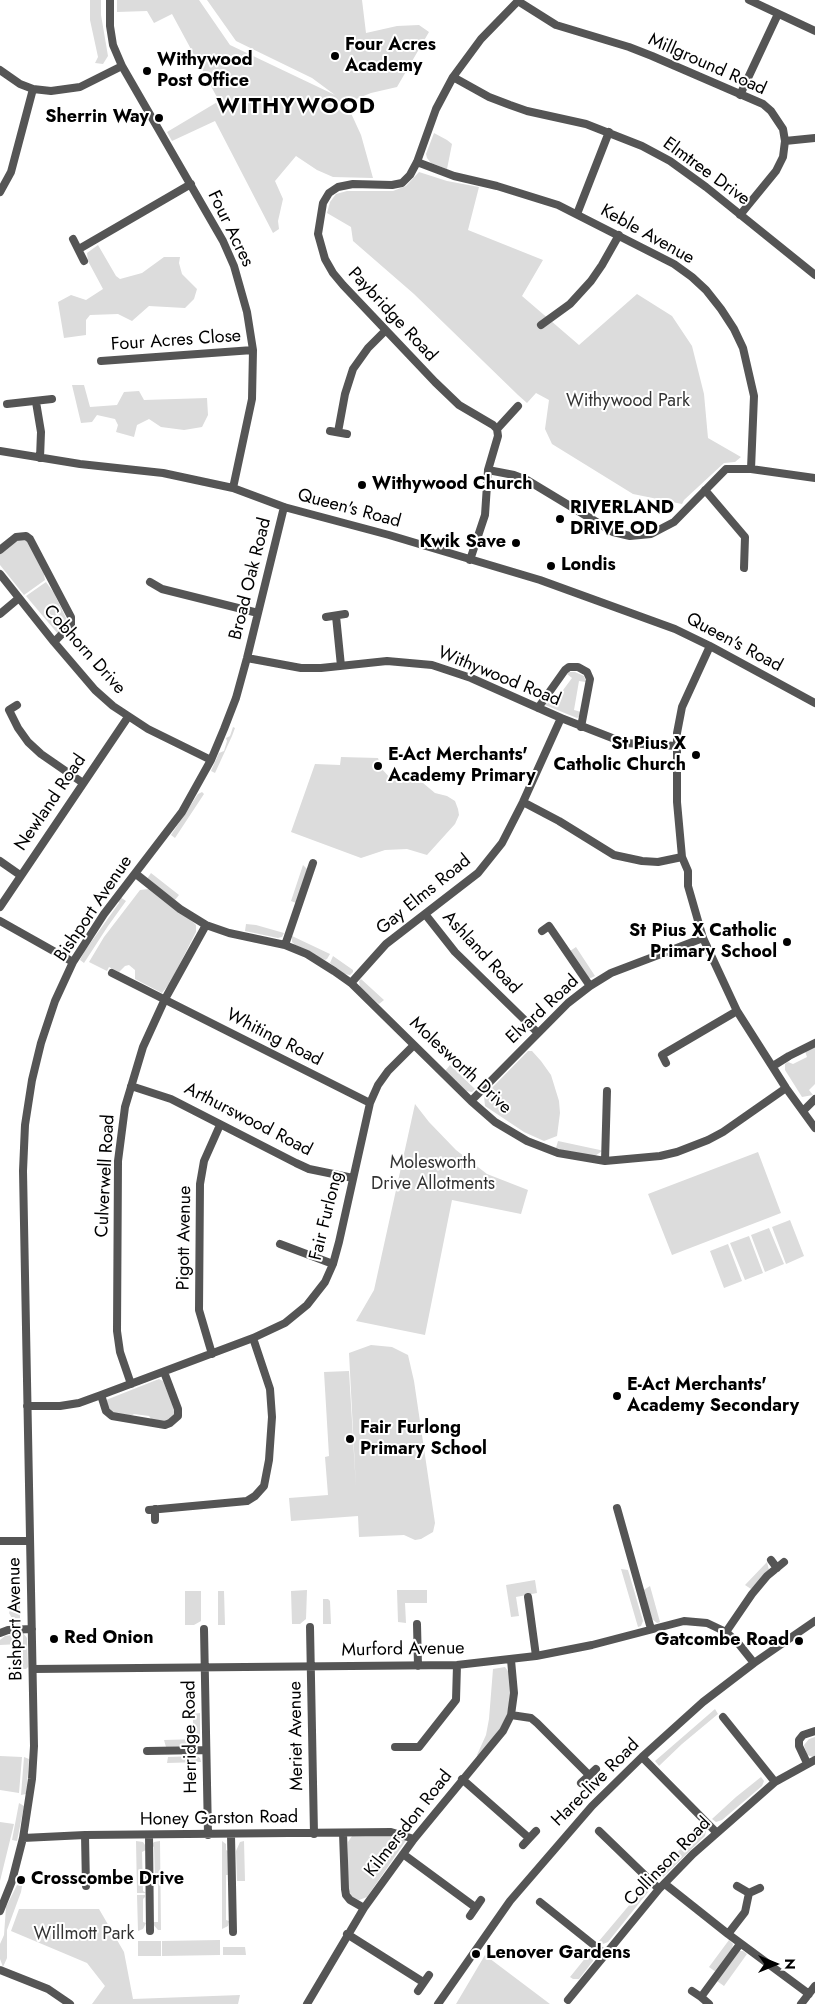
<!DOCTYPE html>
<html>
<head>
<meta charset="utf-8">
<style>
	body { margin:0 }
	#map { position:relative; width:815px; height:2004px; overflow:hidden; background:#fff; font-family:Jost,sans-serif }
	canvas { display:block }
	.north { position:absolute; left:750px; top:1939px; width:50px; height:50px; -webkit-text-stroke:4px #fff; paint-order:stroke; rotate:90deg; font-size:14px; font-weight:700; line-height:20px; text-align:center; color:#000 }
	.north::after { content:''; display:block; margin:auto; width:18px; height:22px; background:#000; clip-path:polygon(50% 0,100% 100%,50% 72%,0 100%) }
</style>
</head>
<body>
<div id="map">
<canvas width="815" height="2004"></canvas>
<div class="north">N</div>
</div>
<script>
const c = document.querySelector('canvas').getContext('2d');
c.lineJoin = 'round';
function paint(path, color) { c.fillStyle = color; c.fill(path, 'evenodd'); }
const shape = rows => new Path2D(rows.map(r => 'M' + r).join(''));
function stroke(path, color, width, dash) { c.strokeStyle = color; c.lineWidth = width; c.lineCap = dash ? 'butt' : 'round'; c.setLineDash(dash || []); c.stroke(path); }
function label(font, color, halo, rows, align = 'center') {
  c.font = font + ' Jost,sans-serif'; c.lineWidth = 4; c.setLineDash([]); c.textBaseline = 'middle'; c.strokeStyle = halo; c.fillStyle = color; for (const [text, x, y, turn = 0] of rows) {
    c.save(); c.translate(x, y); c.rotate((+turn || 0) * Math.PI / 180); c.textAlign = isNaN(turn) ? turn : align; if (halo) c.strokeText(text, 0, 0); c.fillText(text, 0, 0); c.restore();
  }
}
paint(shape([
	[90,0,101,0,101,15,108,56,103,64,95,63,98,57,90,20],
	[117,0,199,0,230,45,335,95,312,78,236,41,207,0,362,0,366,33,397,26,419,25,429,32,397,87,371,93,351,101,345,100,361,135,373,178,333,177,317,170,296,156,275,181,283,199,278,221,279,229,273,233,215,121,172,141,167,132,219,101,172,14,154,23,147,11,117,12],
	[434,133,447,140,452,144,447,169,431,163,427,158,426,154],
	[419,172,447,181,479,187,468,230,543,260,522,296,579,345,637,294,672,316,692,346,704,394,708,438,741,457,735,462,724,463,684,500,682,504,633,494,552,444,545,429,549,400,536,393,527,403,518,395,414,294,353,241,351,227,327,213,330,202,336,194,347,191,393,191,406,186],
	[98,245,116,276,120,279,142,273,164,257,180,257,179,263,182,274,197,289,194,299,185,308,149,306,132,321,118,314,90,315,86,320,86,335,64,338,58,302,71,295,86,300,103,289,88,261,87,253],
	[72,385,84,385,90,407,117,405,124,392,139,391,144,400,207,398,208,415,202,427,184,430,161,427,149,419,137,425,134,437,116,432,118,425,115,419,97,415,92,422,81,423],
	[23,539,27,541,43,569,45,580,24,595,0,565,0,554,17,540],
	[46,582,54,593,67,620,65,627,58,634,26,596],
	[569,672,575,672,584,676,586,682,579,681,574,710,581,712,579,717,577,718,545,705,545,703,546,701,552,705,572,678,567,674],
	[233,727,235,728,232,736,215,773,211,771,219,753,224,751,227,741,226,738,230,736],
	[341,757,378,758,381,768,391,779,423,783,435,793,447,796,455,801,458,809,459,815,455,824,427,855,407,849,385,850,361,858,291,832,315,764,340,765],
	[202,792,204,794,175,838,171,835,198,794],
	[303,865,307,869,296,903,291,901],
	[151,873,179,895,175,900,147,879],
	[149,889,190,919,196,925,196,932,170,983,162,993,135,979,135,970,129,965,125,966,119,972,109,967,107,971,89,962,104,937,140,890],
	[120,897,126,901,108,926,84,963,80,960,84,952,119,903,118,900],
	[246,924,256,925,284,933,282,937,278,938,245,931],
	[292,936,330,954,327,959,325,960,295,945,292,942],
	[576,947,595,976,591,978,586,977,570,951],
	[333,956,353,970,353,972,350,975,344,974,330,963],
	[361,979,384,1000,379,1004,360,988,359,981],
	[815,1046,815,1084,809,1090,813,1095,802,1097,785,1070,785,1064,788,1062,793,1064,807,1057,805,1051],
	[528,1051,532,1051,541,1061,551,1075,559,1101,560,1113,557,1136,544,1141,524,1132,485,1106,484,1096],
	[450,1065,475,1089,472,1092,466,1091,445,1071],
	[415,1104,429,1122,456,1150,487,1174,528,1190,521,1214,452,1200,425,1335,356,1321,374,1290],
	[558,1141,600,1150,602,1151,595,1156,578,1154,556,1148],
	[758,1152,781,1213,672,1255,648,1194],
	[790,1220,804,1256,786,1264,772,1227],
	[769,1228,784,1264,765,1272,751,1235],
	[749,1236,763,1273,745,1280,730,1243],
	[728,1244,742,1281,724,1288,710,1251],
	[371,1345,392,1347,408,1355,414,1381,435,1523,433,1532,421,1539,415,1540,404,1535,359,1537,358,1516,291,1521,289,1498,328,1495,325,1457,329,1456,324,1372,349,1371,356,1488,349,1353],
	[159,1379,163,1381,174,1408,174,1416,166,1422,152,1420,149,1416,134,1414,129,1417,114,1415,109,1410,106,1400],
	[767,1562,769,1570,751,1589,745,1585],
	[621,1569,628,1570,643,1621,641,1626,638,1627],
	[535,1580,537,1593,516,1597,519,1616,511,1617,506,1585],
	[650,1586,660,1622,657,1623,652,1619,642,1591],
	[307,1590,306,1619,300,1624,292,1624,291,1591],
	[397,1590,427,1590,427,1603,405,1603,406,1623,398,1622],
	[17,1591,20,1591,20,1624,16,1625,9,1613],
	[185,1591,201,1591,201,1621,194,1625,185,1625],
	[218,1591,224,1591,225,1625,218,1625],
	[323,1599,328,1599,330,1601,331,1624,323,1624],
	[23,1633,27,1638,28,1667,26,1669,23,1669],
	[20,1634,20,1644,0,1645,0,1640,5,1636],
	[505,1667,510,1674,511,1694,507,1714,499,1731,478,1756,477,1755,486,1735,489,1719,493,1669],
	[715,1709,718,1714,682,1744,659,1766,655,1761],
	[200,1713,200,1737,193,1737,193,1714],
	[815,1737,815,1757,813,1757,807,1755,804,1745,809,1739],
	[200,1739,200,1744,196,1746,166,1747,164,1740],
	[0,1756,22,1757,19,1793,0,1790],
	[197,1756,200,1758,201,1762,167,1763,168,1757],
	[24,1757,29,1759,27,1784,26,1794,21,1795],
	[761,1777,764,1781,762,1786,722,1820,716,1822,712,1819,736,1797],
	[19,1803,24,1806,17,1841,12,1840],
	[0,1822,14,1824,0,1881],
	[702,1827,706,1831,705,1836,663,1877,658,1878,655,1875],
	[389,1835,407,1839,367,1897,359,1900,354,1899,348,1890,348,1842,352,1836],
	[136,1841,143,1842,145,1845,146,1850,142,1852,143,1891,146,1893,137,1893],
	[160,1841,161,1930,158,1930,151,1922,158,1922,158,1885,151,1885,151,1881,155,1879,154,1847,151,1845,154,1842],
	[222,1841,226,1844,226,1850,228,1851,229,1875,226,1875,226,1920,229,1921,228,1926,222,1929],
	[244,1841,245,1881,237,1881,236,1851,240,1842],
	[647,1884,650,1889,648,1892,608,1942,603,1944,599,1941],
	[17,1885,22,1886,21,1892,7,1930,7,1958,3,1967,0,1959,0,1944,4,1935,6,1907],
	[137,1895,145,1895,145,1897,143,1899,143,1922,146,1923,143,1929,138,1931],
	[19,1909,99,1909,124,1952,133,1999,240,1995,238,2004,92,2004,105,1986,87,1963,11,1931],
	[220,1940,220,1955,162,1956,162,1941],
	[729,1940,733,1944,732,1949,716,1972,709,1967],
	[138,1941,161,1941,161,1956,138,1956],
	[223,1947,245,1947,246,1955,223,1955],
	[591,1951,594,1956,593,1961,579,1979,573,1979,570,1977],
	[739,1951,743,1951,747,1954,724,1986,717,1981],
	[485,1955,550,2004,456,2004]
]), '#dcdcdc');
stroke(shape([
	[110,0,110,26,113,45,122,66,223,241,234,266,247,312,253,350,252,399,233,488],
	[749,0,815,31],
	[518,1,556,25,629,47,652,56,763,104,771,111,783,129,785,141,783,157,776,171,740,215],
	[0,70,20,84,33,89,51,91,80,87,122,66],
	[453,77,489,97,510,105,527,111,586,124,642,146,670,161,706,187,815,275],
	[740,95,778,14],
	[785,141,815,138],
	[417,162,454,176,497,186,558,205,674,264,692,277,706,290,721,309,734,329,743,348,754,396,751,469],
	[0,192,11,172,33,89],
	[577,214,609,132],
	[73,239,84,261],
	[79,249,191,184],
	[541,325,570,304,591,281,602,265,619,235],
	[101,361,253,350],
	[36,402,41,432,40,458],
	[7,404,52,399],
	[497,429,493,425,459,405,435,382,343,285,333,273,325,259,318,234,323,203,329,193,338,187,353,184,392,185,402,183,410,175,417,162,436,109,453,77,481,39,519,0],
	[330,431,347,434],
	[338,432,345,394,353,369,368,348,385,331],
	[0,451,80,464,163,473,233,488,284,507,389,535,540,580,675,629,710,646,815,703],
	[488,470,514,475,527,480,613,532,630,536,651,534,674,522,726,469,751,469,815,478],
	[705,490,745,537,744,568],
	[0,550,16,537,26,536,30,539,71,617,71,625,54,642],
	[470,560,485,515,488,470,498,436,497,429,518,406],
	[0,574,54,642,95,690,113,706,148,729,211,760],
	[150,582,162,589,258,613],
	[0,614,19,598],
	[336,616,341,666],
	[326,617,345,614],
	[710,646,682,707,677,733,677,802,682,857,688,871,688,886,703,938,737,1011,786,1088,815,1128],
	[247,658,301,668,321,668,387,661,432,665,471,678,561,718,625,743,677,746],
	[17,705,9,710,18,728,28,742,41,754,83,783],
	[538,708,565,670,569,667,578,667,587,672,590,679,581,727],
	[523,802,559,821,614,855,642,861,658,862,682,857],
	[0,861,20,875],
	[136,874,180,909,206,925,229,933,285,945,307,954,334,971,351,983,471,1101,495,1122,527,1141,558,1153,605,1161,660,1156,677,1152,708,1140,723,1132,786,1088],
	[0,907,128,717],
	[425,914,455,952,538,1033],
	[0,921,73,962],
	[542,931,549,926,590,986],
	[285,945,313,863],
	[112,973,370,1103],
	[351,983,386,944,478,873,502,843,523,802,561,718],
	[666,1063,662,1055,737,1011],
	[773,1066,789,1056,815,1043],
	[131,1086,171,1099,296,1163,309,1169,353,1178],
	[471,1101,568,1003,590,986,611,973,703,938],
	[804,1110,815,1099],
	[605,1161,607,1091],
	[280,1244,333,1264],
	[212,1354,199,1310,200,1184,204,1161,220,1125],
	[131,1384,120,1352,117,1331,118,1161,125,1107,143,1047,165,999,206,925],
	[101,1395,106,1411,112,1416,165,1425,170,1423,178,1416,178,1409,164,1372],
	[27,1406,60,1406,79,1403,101,1395,253,1338,285,1323,307,1305,325,1282,333,1264,339,1242,370,1103,378,1085,388,1071,414,1045],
	[617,1508,651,1629],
	[155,1509,155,1520],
	[149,1510,247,1501,255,1496,264,1486,269,1460,272,1417,270,1389,253,1338],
	[0,1541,30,1541],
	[771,1560,777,1568],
	[528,1597,536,1656],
	[417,1624,418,1666],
	[310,1627,314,1834],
	[204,1629,208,1835],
	[726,1632,752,1594,767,1576,784,1562],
	[0,1633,8,1630,32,1629],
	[33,1669,457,1665,536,1656,592,1645,684,1621,707,1623,726,1632,738,1643,754,1663],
	[511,1715,531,1718,537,1723,589,1775],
	[723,1717,775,1782],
	[395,1747,419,1747,456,1700,457,1665],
	[147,1751,206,1750],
	[642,1757,716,1832],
	[807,1763,799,1746,799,1740,803,1735,815,1731],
	[462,1779,529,1838],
	[581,1783,596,1769],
	[599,1831,659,1889],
	[343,1833,345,1889,346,1895,350,1900,364,1908],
	[85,1835,86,1886],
	[149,1835,150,1931],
	[231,1835,233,1932],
	[23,1838,85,1835,391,1832,414,1839],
	[523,1845,536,1831],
	[403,1854,475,1907],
	[665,1884,728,1934,809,1994],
	[737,1886,749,1893],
	[540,1902,605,1954],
	[0,1911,12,1881,23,1838,32,1779,34,1746,23,1171,25,1125,32,1080,41,1043,55,1001,73,962,104,914,182,812,211,760,224,729,236,698,247,658,284,507],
	[470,1916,481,1900],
	[347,1934,423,1982],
	[728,1934,745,1912,749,1893,760,1888],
	[0,1970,48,1989,70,2004],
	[418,1991,429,1975],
	[692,1991,701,1997],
	[568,2000,659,1889,693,1854,775,1782,815,1760],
	[307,2004,364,1908,414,1839,503,1731,511,1715,514,1693,511,1660],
	[438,2004,510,1901,592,1806,642,1757,703,1702,754,1663,815,1621],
	[709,2004,701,1997,740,1944],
	[801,2004,815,1986]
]), '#555', 8);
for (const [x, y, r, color] of [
	[335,56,5,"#000"],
	[147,71,5,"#000"],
	[159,118,5,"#000"],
	[362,485,5,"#000"],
	[560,519,5,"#000"],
	[516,543,5,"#000"],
	[551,566,5,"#000"],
	[696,755,5,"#000"],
	[378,766,5,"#000"],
	[787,942,5,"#000"],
	[617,1396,5,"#000"],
	[350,1439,5,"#000"],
	[54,1639,5,"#000"],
	[799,1641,5,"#000"],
	[21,1880,5,"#000"],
	[476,1954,5,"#000"]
]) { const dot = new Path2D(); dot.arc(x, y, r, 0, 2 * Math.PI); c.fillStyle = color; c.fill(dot); stroke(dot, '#fff', 2); }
label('bold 18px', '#000', '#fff', [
	["Four Acres",345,46],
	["Academy",345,67],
	["Withywood",157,61],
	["Post Office",157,82],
	["Sherrin Way",149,118,"right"],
	["Withywood Church",372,485],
	["RIVERLAND",570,509],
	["DRIVE OD",570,530],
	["Kwik Save",506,543,"right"],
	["Londis",561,566],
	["St Pius X",686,745,"right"],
	["Catholic Church",686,766,"right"],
	["E-Act Merchants'",388,756],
	["Academy Primary",388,777],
	["St Pius X Catholic",777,932,"right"],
	["Primary School",777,953,"right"],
	["E-Act Merchants'",627,1386],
	["Academy Secondary",627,1407],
	["Fair Furlong",360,1429],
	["Primary School",360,1450],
	["Red Onion",64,1639],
	["Gatcombe Road",789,1641,"right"],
	["Crosscombe Drive",31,1880],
	["Lenover Gardens",486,1954]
], 'left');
label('18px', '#000', '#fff', [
	["Millground Road",707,65,24],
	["Elmtree Drive",706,172,36],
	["Four Acres",230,229,64],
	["Keble Avenue",647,235,29],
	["Paybridge Road",392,315,47],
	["Four Acres Close",176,341,-4],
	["Queen's Road",349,509,15],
	["Broad Oak Road",251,579,-76],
	["Queen's Road",734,643,28],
	["Cobhorn Drive",84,650,48],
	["Withywood Road",499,677,22],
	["Newland Road",51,803,-56],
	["Gay Elms Road",424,895,-39],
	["Bishport Avenue",94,909,-56],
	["Ashland Road",481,953,47],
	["Elvard Road",543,1010,-43],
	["Whiting Road",274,1038,27],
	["Molesworth Drive",460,1066,43],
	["Arthurswood Road",248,1120,27],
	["Culverwell Road",106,1176,-87],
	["Fair Furlong",327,1216,-76],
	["Pigott Avenue",185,1238,-89],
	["Bishport Avenue",16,1619,-91],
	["Murford Avenue",403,1650,-1],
	["Meriet Avenue",297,1736,-91],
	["Herridge Road",191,1737,-91],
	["Hareclive Road",596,1783,-45],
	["Honey Garston Road",219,1819,-1],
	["Kilmersdon Road",409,1824,-52],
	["Collinson Road",668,1862,-46]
]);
label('18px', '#333', '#fff', [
	["Withywood Park",628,402],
	["Molesworth",433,1164],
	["Drive Allotments",433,1185],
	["Willmott Park",84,1935]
]);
c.letterSpacing = '1px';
label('bold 22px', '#000', '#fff', [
	["WITHYWOOD",296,108]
]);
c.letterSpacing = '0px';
</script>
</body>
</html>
